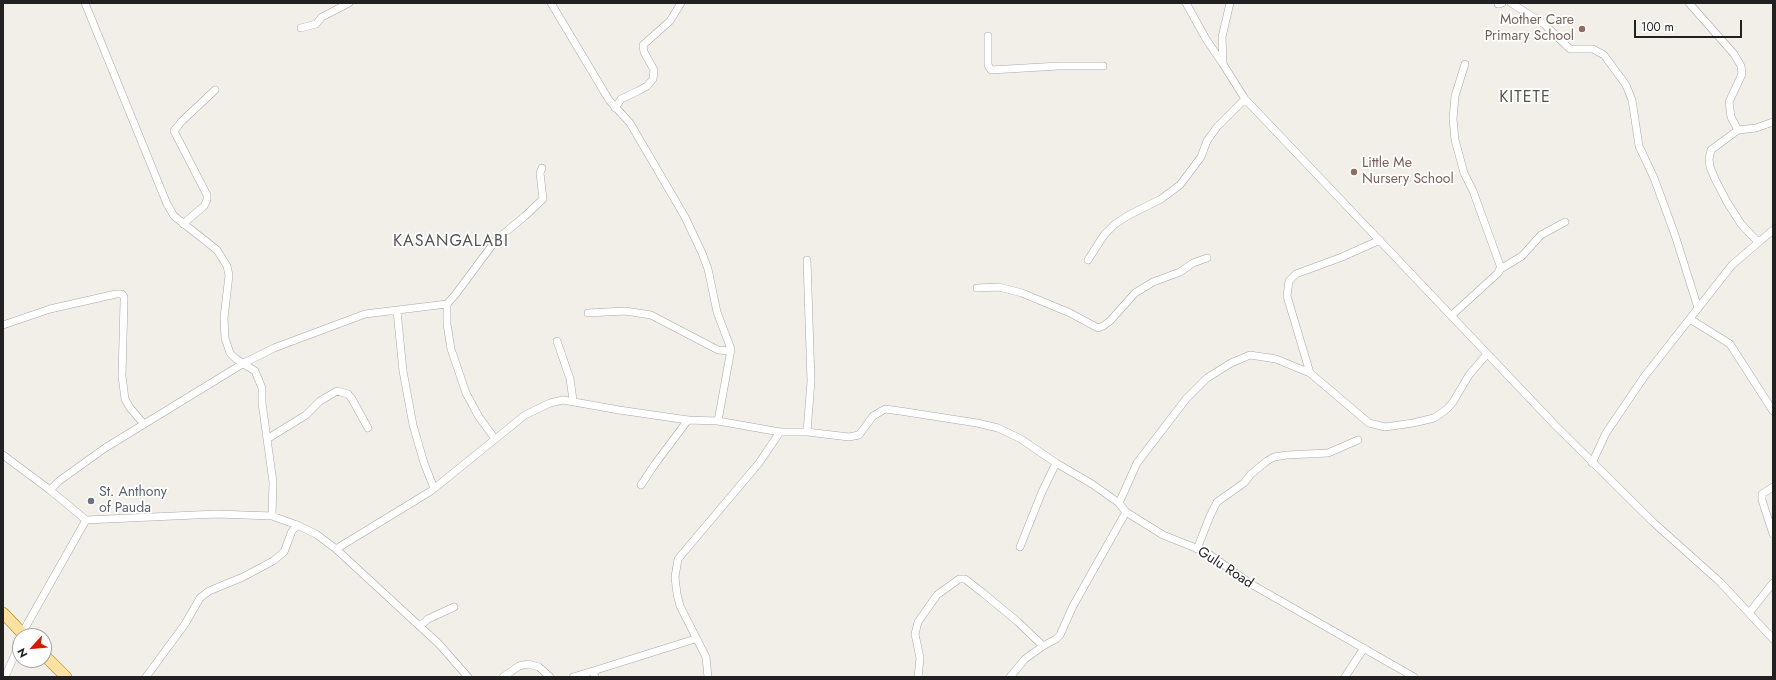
<!DOCTYPE html>
<html>
<head>
<meta charset="utf-8">
<style>
	body { margin:0 }
	#map { position:relative; width:1776px; height:680px; overflow:hidden; background:#f1efe8; font-family:Jost,sans-serif }
	canvas { display:block }
	.frame { position:absolute; inset:0; border:4px solid #212121; pointer-events:none }
	.north { position:absolute; left:12px; top:628px; width:40px; height:40px; box-sizing:border-box; background:#fff; border:1px solid #a6a6a6; border-radius:50%; rotate:243deg; font-size:11px; font-weight:700; line-height:16px; text-align:center; color:#212121 }
	.north::after { content:''; display:block; margin:auto; width:14px; height:18px; background:#d21c00; clip-path:polygon(50% 0,100% 100%,50% 72%,0 100%) }
	.scale { position:absolute; left:1634px; top:20px; width:108px; height:18px; box-sizing:border-box; border:2px solid #212121; border-top:0; padding-left:5px; font-size:12px; line-height:14px; white-space:nowrap; color:#212121; -webkit-text-stroke:3px #fff; paint-order:stroke }
</style>
</head>
<body>
<div id="map">
<canvas width="1776" height="680"></canvas>
<div class="frame"></div>
<div class="north">N</div>
<div class="scale">100 m</div>
</div>
<script>
const c = document.querySelector('canvas').getContext('2d');
c.lineJoin = 'round';
const shape = rows => new Path2D(rows.map(r => 'M' + r).join(''));
function stroke(path, color, width, dash) { c.strokeStyle = color; c.lineWidth = width; c.lineCap = dash ? 'butt' : 'round'; c.setLineDash(dash || []); c.stroke(path); }
function label(font, color, halo, rows, align = 'center') {
  c.font = font + ' Jost,sans-serif'; c.lineWidth = 3.5; c.setLineDash([]); c.textBaseline = 'middle'; c.strokeStyle = halo; c.fillStyle = color; for (const [text, x, y, turn = 0] of rows) {
    c.save(); c.translate(x, y); c.rotate((+turn || 0) * Math.PI / 180); c.textAlign = isNaN(turn) ? turn : align; if (halo) c.strokeText(text, 0, 0); c.fillText(text, 0, 0); c.restore();
  }
}
const minor = shape([
	[85,3,167,204,174,216,217,250,227,266,229,275,224,318,225,338,230,353,236,359,255,371,262,388,262,403,273,482,272,516],
	[551,3,609,100,630,123,685,217,702,253,708,269,717,312,731,349,718,421],
	[1186,3,1206,39,1223,64],
	[1230,3,1222,37,1223,64,1245,99,1556,426,1654,523,1720,582,1773,639],
	[1511,3,1544,24,1570,49,1593,49,1604,55,1626,85,1632,100,1639,146,1654,178,1675,235,1698,308],
	[1689,3,1734,54,1741,66,1742,74,1729,102,1731,117,1738,130],
	[1498,4,1502,3],
	[301,28,316,24,322,17,349,3],
	[988,36,988,65,991,70,1059,66,1103,66],
	[615,108,621,99,638,91,647,86,653,79,654,70,644,52,643,45,670,21,681,3],
	[183,224,204,206,207,200,207,195,174,131,182,121,215,90],
	[1758,242,1741,224,1727,202,1715,179,1710,167,1709,159,1711,150,1738,130,1756,128,1773,122],
	[807,260,811,381,807,432],
	[1088,260,1104,235,1115,224,1129,215,1161,199,1180,185,1201,157,1207,141,1217,127,1245,99],
	[1499,270,1522,256,1541,235,1565,222],
	[977,288,999,287,1022,293,1070,313,1098,328,1103,326,1110,321,1135,293,1153,282,1180,272,1193,263,1207,258],
	[447,304,447,324,451,349,466,393,479,417,495,439],
	[397,311,403,371,413,425,424,463,434,488],
	[588,313,625,311,651,315,718,350,731,351],
	[1452,315,1498,273,1501,268,1473,191,1464,173,1455,140,1453,119,1455,96,1465,64],
	[1690,319,1730,344,1773,411],
	[3,325,50,309,116,294,122,294,124,297,124,302,122,376,125,399,130,408,144,424],
	[557,341,570,379,573,400],
	[1310,373,1287,296,1289,281,1296,274,1342,257,1380,240],
	[267,439,306,415,320,401,337,391,348,394,352,399,368,428],
	[3,455,50,490,86,520],
	[1592,463,1606,433,1644,377,1732,265,1773,230],
	[641,485,655,464,688,420],
	[1773,487,1762,494,1762,500,1773,534],
	[50,490,59,481,105,448,244,363,274,348,365,314,447,304,455,295,496,240,525,216,543,199,540,173,542,168],
	[1119,503,1137,463,1186,399,1207,378,1231,363,1250,355,1276,359,1310,373,1369,423,1385,427,1413,423,1434,418,1447,409,1453,402,1469,375,1487,354],
	[86,520,217,514,272,516,297,525,316,534,336,549,439,644,468,677],
	[1020,547,1042,492,1056,463],
	[336,549,431,491,525,415,550,403,563,400,619,410,688,420,718,421,780,432,807,432,849,437,859,435,873,416,885,409,900,411,977,423,998,428,1021,439,1056,463,1092,484,1119,503,1126,512,1163,535,1206,552,1251,584,1414,677],
	[1197,549,1210,516,1217,502,1244,483,1251,474,1267,461,1274,457,1287,455,1328,453,1358,440],
	[1749,613,1773,583],
	[420,626,428,619,454,607],
	[21,635,86,520],
	[5,677,16,652,20,638],
	[146,677,185,624,200,598,209,591,243,577,273,561,284,552,292,531,297,525],
	[503,677,519,666,528,664,539,667,550,677],
	[573,677,593,671],
	[595,677,593,671,695,639],
	[708,677,706,657,680,606,677,594,675,577,678,559,759,463,780,432],
	[918,677,920,658,915,634,918,622,937,595,959,579,965,579,983,593,1018,622,1043,646],
	[1010,677,1025,659,1043,646,1056,639,1060,635,1073,606,1126,512],
	[1345,677,1364,648]
]);
const primary = shape([
	[3,613,25,636],
	[44,655,66,677]
]);
stroke(minor, '#a8a8a8', 8);
stroke(primary, '#9e7f00', 12);
stroke(minor, '#fff', 7);
stroke(primary, '#fce1a2', 11);
for (const [x, y, r, color] of [
	[1582,29,4,"#8d6e63"],
	[1354,172,4,"#8d6e63"],
	[91,501,4,"#6b7280"]
]) { const dot = new Path2D(); dot.arc(x, y, r, 0, 2 * Math.PI); c.fillStyle = color; c.fill(dot); stroke(dot, '#fff', 1.5); }
label('14px', '#785e54', '#fff', [
	["Mother Care",1574,21],
	["Primary School",1574,37],
	["Little Me",1362,164,"left"],
	["Nursery School",1362,180,"left"]
], 'right');
label('14px', '#5b616d', '#fff', [
	["St. Anthony",99,493],
	["of Pauda",99,509]
], 'left');
label('14px', '#212121', '#fff', [
	["Gulu Road",1225,568,33]
]);
c.letterSpacing = '1px';
label('16px', '#545454', '#fff', [
	["KITETE",1525,98],
	["KASANGALABI",451,242]
]);
c.letterSpacing = '0px';
</script>
</body>
</html>
